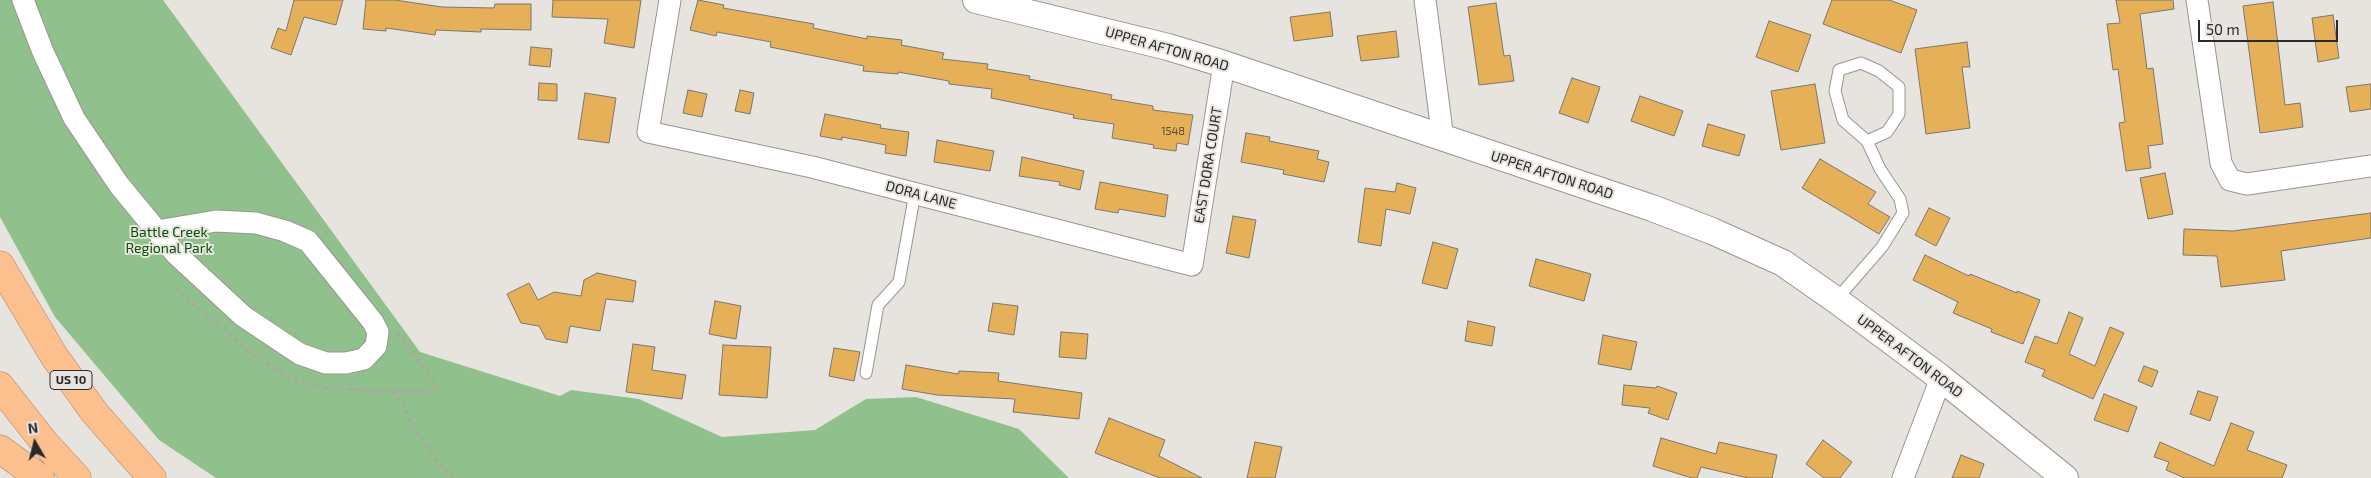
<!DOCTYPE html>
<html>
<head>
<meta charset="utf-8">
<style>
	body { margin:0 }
	#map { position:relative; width:2371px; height:478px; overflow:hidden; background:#e7e3de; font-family:"Exo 2",sans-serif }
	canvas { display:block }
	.north { position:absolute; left:10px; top:418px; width:50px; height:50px; -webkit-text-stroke:4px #e7e3de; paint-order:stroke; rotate:352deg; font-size:14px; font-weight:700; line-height:20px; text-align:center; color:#2b2a28 }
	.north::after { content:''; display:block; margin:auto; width:18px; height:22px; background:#2b2a28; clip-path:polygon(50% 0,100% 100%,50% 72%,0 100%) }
	.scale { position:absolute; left:2198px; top:20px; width:140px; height:22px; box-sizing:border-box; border:2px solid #2b2a28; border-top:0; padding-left:6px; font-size:15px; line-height:18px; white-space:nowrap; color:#2b2a28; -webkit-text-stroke:4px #e7e3de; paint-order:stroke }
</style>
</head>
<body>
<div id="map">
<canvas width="2371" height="478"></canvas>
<div class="north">N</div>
<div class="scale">50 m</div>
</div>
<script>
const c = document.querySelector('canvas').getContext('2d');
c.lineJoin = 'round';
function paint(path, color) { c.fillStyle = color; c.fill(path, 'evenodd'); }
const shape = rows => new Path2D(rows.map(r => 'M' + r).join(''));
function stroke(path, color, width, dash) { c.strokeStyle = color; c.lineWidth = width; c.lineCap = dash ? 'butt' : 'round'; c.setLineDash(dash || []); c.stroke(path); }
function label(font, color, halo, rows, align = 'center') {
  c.font = font + ' "Exo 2",sans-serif'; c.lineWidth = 4; c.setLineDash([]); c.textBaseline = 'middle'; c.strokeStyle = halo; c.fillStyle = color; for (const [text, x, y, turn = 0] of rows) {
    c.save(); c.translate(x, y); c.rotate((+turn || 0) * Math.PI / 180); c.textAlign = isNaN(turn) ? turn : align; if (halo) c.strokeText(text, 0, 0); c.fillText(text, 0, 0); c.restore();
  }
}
paint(shape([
	[0,0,163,0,420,352,560,396,571,390,639,399,722,437,815,430,866,399,916,397,1019,429,1069,478,216,478,159,440,55,317,0,217]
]), '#90c18d');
const building = shape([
	[294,0,343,0,336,25,304,17,291,55,271,48,278,28,286,31,294,0],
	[366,0,395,0,442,7,494,8,495,4,531,4,531,30,481,29,481,32,436,30,435,35,386,28,386,31,363,29,366,0],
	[553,0,641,0,634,48,604,43,608,19,552,17,553,0],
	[698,0,724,5,723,8,814,24,813,28,867,39,867,36,902,40,901,45,944,53,942,59,988,64,987,69,1030,76,1029,79,1112,95,1111,99,1153,106,1153,110,1193,115,1188,145,1177,143,1176,151,1153,148,1154,145,1112,138,1114,124,1073,118,1074,115,991,98,992,89,949,84,949,81,898,72,898,74,863,71,864,66,770,47,771,42,717,32,716,36,690,30,698,0],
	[1832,0,1889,0,1917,10,1901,53,1823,24,1832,0],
	[2116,0,2173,0,2174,9,2140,14,2147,69,2153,68,2163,144,2148,146,2151,168,2126,171,2119,123,2125,122,2118,69,2113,70,2107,24,2120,23,2116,0],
	[2273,2,2285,105,2300,103,2303,127,2260,133,2243,6,2273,2],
	[1496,3,1504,56,1510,55,1514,81,1479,85,1468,7,1496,3],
	[1330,12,1333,36,1294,41,1290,17,1330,12],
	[2333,15,2339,58,2318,62,2312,18,2333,15],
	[1769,21,1811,35,1798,72,1756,57,1769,21],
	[1396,31,1399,57,1361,61,1357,36,1396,31],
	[1967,42,1970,67,1962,67,1970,128,1926,134,1915,49,1967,42],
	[531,47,552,49,550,67,529,65,531,47],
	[1572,78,1600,87,1588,123,1559,113,1572,78],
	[539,83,557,84,557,101,538,100,539,83],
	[1815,84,1825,143,1781,150,1771,91,1815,84],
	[2371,84,2371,109,2350,112,2346,87,2371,84],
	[688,90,707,94,702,117,683,113,688,90],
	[740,90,754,93,750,114,735,111,740,90],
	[585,93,616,98,609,143,578,139,585,93],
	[1640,96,1683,111,1674,136,1631,121,1640,96],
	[825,114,881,125,880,128,909,132,906,156,885,153,886,145,842,137,842,140,820,136,825,114],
	[1708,124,1745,135,1739,156,1702,146,1708,124],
	[1246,133,1270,137,1269,141,1319,151,1317,159,1329,162,1324,182,1283,174,1284,170,1241,162,1246,133],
	[937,140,994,151,990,171,934,162,937,140],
	[1022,157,1084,171,1080,190,1059,185,1060,182,1019,176,1022,157],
	[1820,159,1876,192,1868,204,1890,217,1879,234,1802,188,1820,159],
	[2165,173,2173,214,2148,219,2140,178,2165,173],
	[1100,182,1168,195,1165,217,1119,209,1118,213,1095,209,1100,182],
	[1397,183,1416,188,1410,214,1386,209,1381,246,1358,242,1365,188,1395,192,1397,183],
	[1929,208,1950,218,1936,246,1915,235,1929,208],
	[2371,213,2371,238,2281,251,2285,280,2221,287,2217,256,2183,255,2184,229,2233,231,2371,213],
	[1233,216,1256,220,1249,258,1226,253,1233,216],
	[1433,242,1458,249,1447,289,1422,283,1433,242],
	[1925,255,1969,276,1970,274,2017,293,2017,291,2040,300,2023,344,1991,332,1992,329,1953,313,1958,302,1913,280,1925,255],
	[1536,259,1591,274,1584,301,1529,286,1536,259],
	[597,273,636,281,633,302,606,299,600,331,570,326,567,343,546,339,539,326,521,323,507,294,529,283,538,300,554,292,581,296,584,280,597,273],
	[715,301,741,306,736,339,709,334,715,301],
	[993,303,1018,306,1014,335,988,331,993,303],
	[2069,312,2083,318,2069,354,2095,366,2110,327,2124,333,2093,399,2042,376,2045,370,2025,362,2035,336,2057,344,2069,312],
	[1468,321,1495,327,1492,346,1465,341,1468,321],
	[1061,332,1088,334,1086,359,1059,357,1061,332],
	[1603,335,1637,342,1631,370,1598,364,1603,335],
	[633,344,655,347,652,370,686,375,682,399,626,392,633,344],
	[723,345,771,347,767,398,719,395,723,345],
	[834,348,860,352,854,381,829,376,834,348],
	[906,365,958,374,959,371,999,373,998,381,1082,393,1079,419,1013,412,1015,399,937,395,902,389,906,365],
	[2144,366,2158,371,2152,387,2138,381,2144,366],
	[1624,385,1656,388,1657,386,1677,393,1668,420,1648,413,1650,408,1622,405,1624,385],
	[2198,391,2218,397,2210,421,2190,414,2198,391],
	[2104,394,2137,407,2128,432,2094,420,2104,394],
	[1109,418,1165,440,1159,456,1202,478,1160,478,1095,453,1109,418],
	[2231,423,2254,432,2247,450,2287,465,2282,478,2185,478,2166,470,2169,462,2154,457,2160,442,2214,466,2231,423],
	[1661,438,1716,454,1719,442,1777,455,1772,478,1748,478,1701,467,1697,478,1692,478,1653,466,1661,438],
	[1823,440,1852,462,1840,478,1824,478,1806,464,1823,440],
	[1255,442,1282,447,1275,478,1247,478,1255,442],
	[1961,455,1984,464,1979,478,1952,478,1961,455]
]);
paint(building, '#e5b057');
stroke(building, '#7a7772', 1);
const service = shape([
	[1836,300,1882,247,1903,213,1900,199,1880,169,1867,141,1843,120,1835,91,1839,70,1861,63,1879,71,1899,87,1899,114,1887,132,1867,141],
	[866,373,878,305,899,282,915,193]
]);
const minor = shape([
	[23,0,43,52,74,118,119,185,176,254,243,316,300,354,326,363,346,363,364,359,376,346,378,332,373,322,308,241,285,231,256,223,216,221,157,231],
	[670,0,648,132,812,167,1192,265,1224,64],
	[1425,0,1443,139],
	[2197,0,2221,163,2230,180,2247,184,2371,166],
	[1903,478,1941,378]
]);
const tertiary = shape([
	[976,0,1168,47,1224,64,1652,208,1712,231,1783,263,1836,300,1941,378,2065,478]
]);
const trunk = shape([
	[0,265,54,356,94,412,152,478],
	[0,386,44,442,77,478],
	[0,449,40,478]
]);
stroke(service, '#999690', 13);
stroke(minor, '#999690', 23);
stroke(tertiary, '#999690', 28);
stroke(trunk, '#b38057', 29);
stroke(shape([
	[174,287,252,354,289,378,329,389,432,392,435,387,434,381,396,331],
	[349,383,355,385,355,390],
	[392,391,403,404,411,423,443,471,458,478]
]), '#aaa7a3', 3, [4, 4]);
stroke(service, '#fff', 11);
stroke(minor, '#fff', 21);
stroke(tertiary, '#fff', 26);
stroke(trunk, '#fcbf8e', 28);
label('11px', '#5a4c34', null, [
	["1548",1173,131]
]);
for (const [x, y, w] of [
	[71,380,42]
]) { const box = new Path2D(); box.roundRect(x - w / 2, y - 9.5, w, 19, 4); c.fillStyle = '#e7e3de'; c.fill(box); stroke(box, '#2b2a28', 1); }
label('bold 12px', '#2b2a28', null, [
	["US 10",71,380]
]);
label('14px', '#2b2a28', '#e7e3de', [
	["UPPER AFTON ROAD",1167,49,16],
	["EAST DORA COURT",1208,165,-81],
	["UPPER AFTON ROAD",1552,175,18],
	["DORA LANE",921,195,15],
	["UPPER AFTON ROAD",1910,356,37]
]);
label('14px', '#065209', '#e7e3de', [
	["Battle Creek",169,232],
	["Regional Park",169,248]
]);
</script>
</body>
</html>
